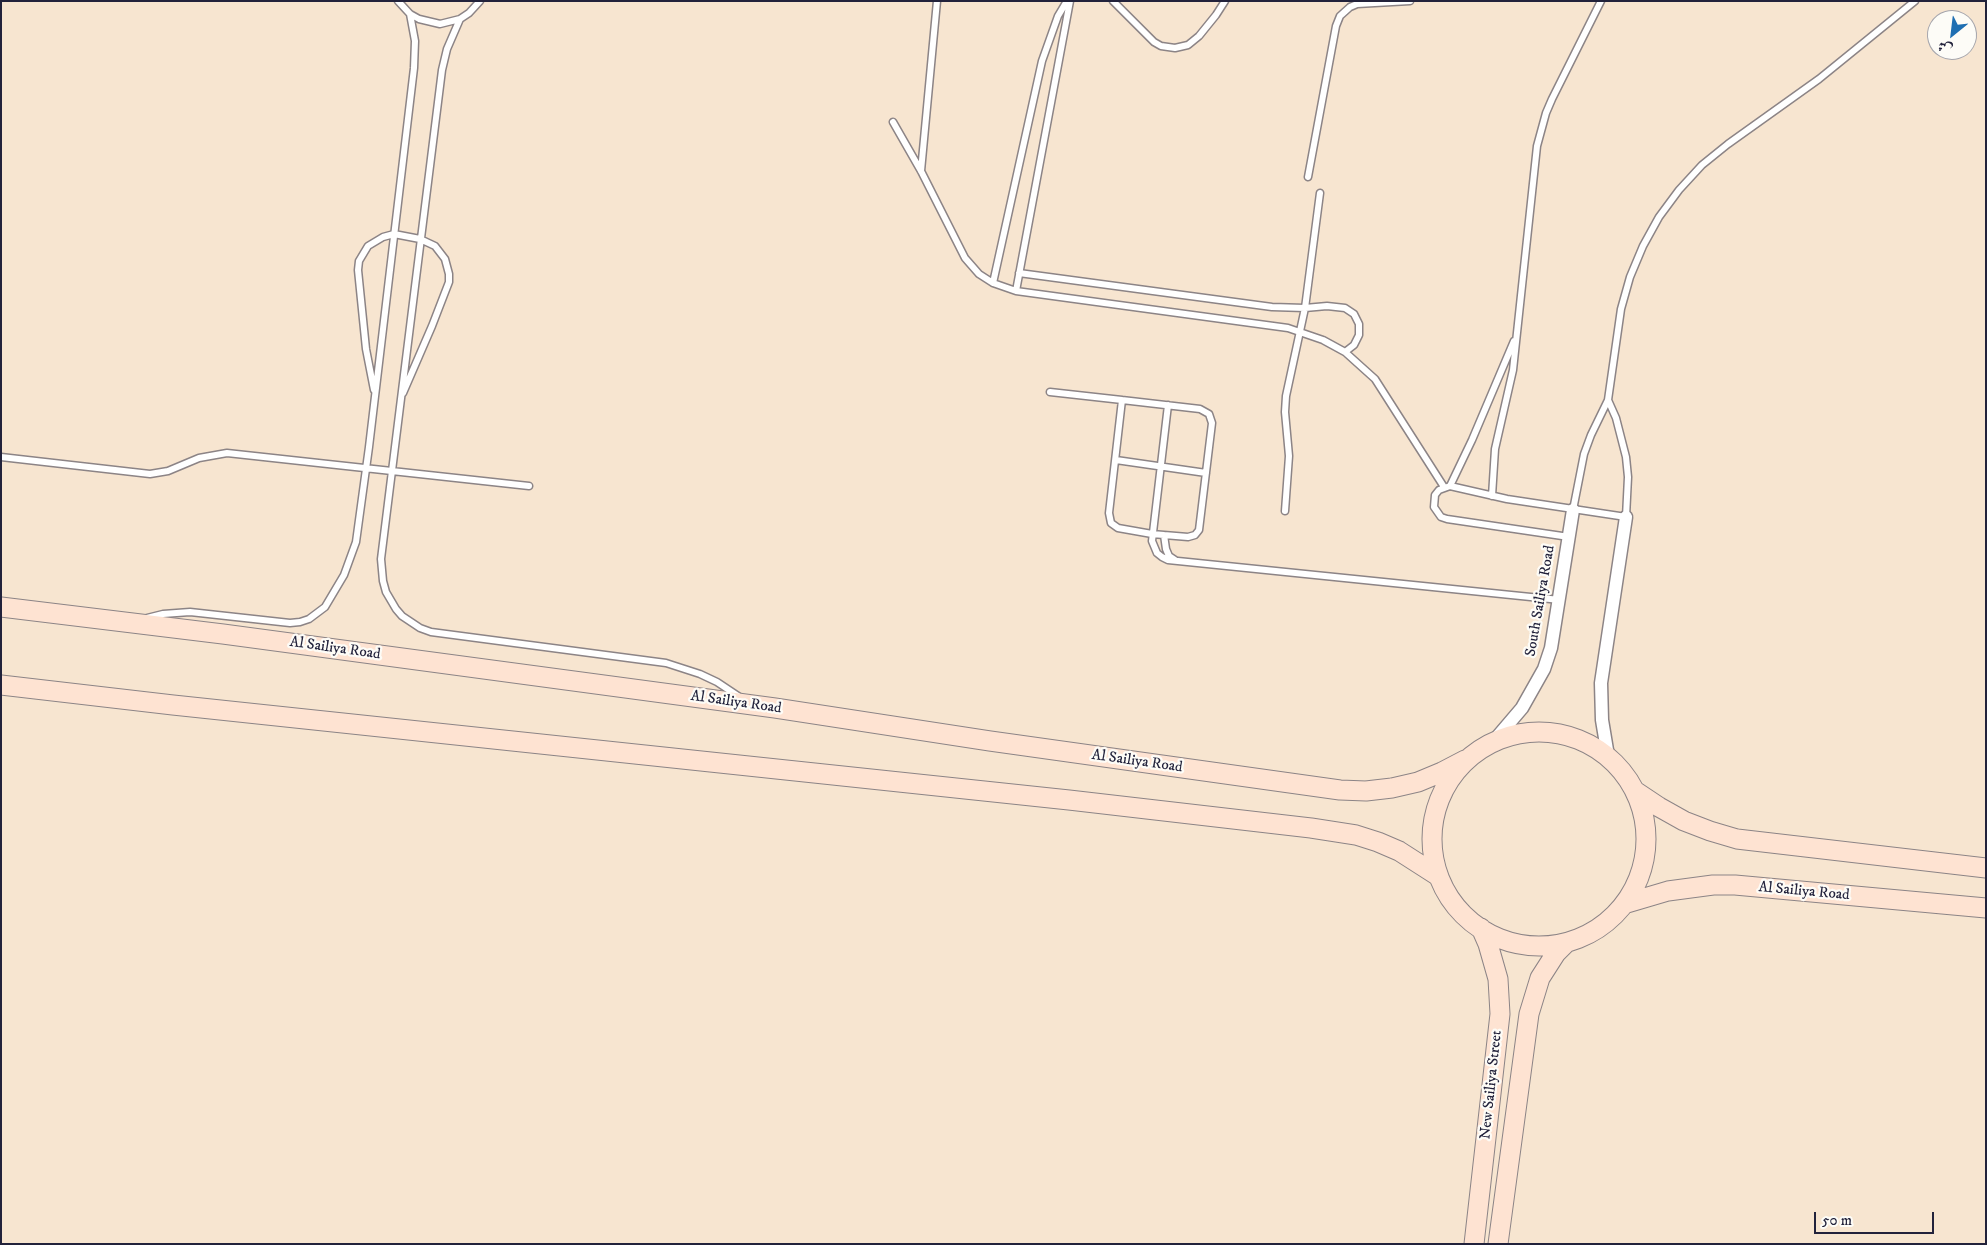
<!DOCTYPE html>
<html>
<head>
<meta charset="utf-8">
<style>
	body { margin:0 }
	#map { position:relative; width:1987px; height:1245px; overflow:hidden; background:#f7e5d0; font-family:"IM FELL DW Pica",Amiri,serif }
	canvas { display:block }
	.frame { position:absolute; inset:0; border:2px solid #22223b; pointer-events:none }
	.north { position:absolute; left:1927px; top:10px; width:50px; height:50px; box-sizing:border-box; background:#fdfcf7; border:1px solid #a5a5ac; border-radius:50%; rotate:209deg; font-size:14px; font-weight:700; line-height:20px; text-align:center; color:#22223b }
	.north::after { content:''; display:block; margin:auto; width:18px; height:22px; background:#1f6fb2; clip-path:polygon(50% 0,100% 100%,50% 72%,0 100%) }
	.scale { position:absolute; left:1814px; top:1212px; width:120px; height:22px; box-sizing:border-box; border:2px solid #22223b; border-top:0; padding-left:6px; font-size:15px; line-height:18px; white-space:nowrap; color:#22223b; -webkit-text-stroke:4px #fdfcf7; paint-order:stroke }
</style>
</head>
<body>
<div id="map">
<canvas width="1987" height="1245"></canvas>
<div class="frame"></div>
<div class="north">ش</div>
<div class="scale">50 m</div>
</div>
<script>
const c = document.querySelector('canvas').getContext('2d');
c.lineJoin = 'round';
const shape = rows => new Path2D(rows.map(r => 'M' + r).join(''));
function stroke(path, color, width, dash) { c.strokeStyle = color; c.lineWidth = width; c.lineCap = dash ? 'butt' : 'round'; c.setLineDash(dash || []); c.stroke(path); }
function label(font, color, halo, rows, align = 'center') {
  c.font = font + ' "IM FELL DW Pica",serif'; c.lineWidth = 4.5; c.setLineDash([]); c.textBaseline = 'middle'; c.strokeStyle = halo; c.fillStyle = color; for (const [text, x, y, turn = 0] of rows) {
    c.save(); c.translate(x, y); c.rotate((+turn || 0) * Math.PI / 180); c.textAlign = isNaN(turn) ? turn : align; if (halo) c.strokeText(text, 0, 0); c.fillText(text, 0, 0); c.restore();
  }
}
const lane = shape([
	[398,1,410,14,419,19,440,24,460,19,469,13,480,1],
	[1113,1,1154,42,1161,46,1175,48,1188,45,1199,36,1216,15,1225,1],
	[460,19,447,49,442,70,381,559,383,581,386,592,396,609,402,616,420,628,431,632,666,663,700,674,717,682,741,698],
	[893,122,921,171,965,258,979,274,993,283,1016,291,1288,328,1323,340,1345,352,1375,379,1444,487],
	[921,171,937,1],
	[1308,177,1336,26,1340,16,1350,7,1357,4,1410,1],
	[1019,273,1272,307,1305,308,1327,306,1345,308,1354,314,1359,324,1359,335,1354,345,1345,352],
	[993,283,1042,61,1058,16,1067,1],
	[1016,291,1070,1],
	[374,390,366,349,358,270,359,261,368,246,383,237,394,234,420,239,435,246,445,259,449,274,449,282,432,326,403,393],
	[1050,392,1122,400,1200,409,1209,414,1212,423,1199,530,1195,535,1188,537,1152,534,1118,528,1111,523,1109,513,1122,400],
	[1168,405,1152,541,1157,553,1162,557,1168,560,1560,600],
	[1,457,150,474,168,471,199,458,227,453,529,486],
	[1116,460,1206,473],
	[1450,486,1472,440,1514,341],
	[1492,496,1495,449,1513,370,1537,146,1546,113,1552,99,1601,1],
	[1573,510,1584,454,1591,435,1608,400,1621,309,1630,277,1643,246,1659,217,1679,190,1702,165,1728,144,1819,79,1915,1],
	[1285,511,1289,456,1285,412,1286,396,1305,308,1320,193],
	[1164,535,1166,549,1169,556,1175,560],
	[1569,537,1447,519,1441,517,1434,507,1435,495,1439,490,1450,486,1507,499,1626,517,1628,477,1626,457,1616,418,1608,400],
	[147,618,163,614,190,612,290,623,300,622,309,619,325,607,344,575,356,542,369,447,414,68,415,41,410,14]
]);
const street = shape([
	[1493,742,1522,708,1544,669,1551,648,1573,510],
	[1608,756,1602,720,1601,683,1626,517]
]);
const secondary = shape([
	[1,607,223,634,775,708,990,741,1340,790,1366,791,1392,788,1418,782,1442,772,1465,760],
	[1,685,173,705,1069,800,1311,828,1356,835,1378,842,1399,851,1438,876],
	'1432 839a107 107 0 1 1 214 0a107 107 0 1 1-214 0Z',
	[1635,791,1659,807,1684,821,1710,831,1737,839,1986,868],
	[1624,904,1668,891,1713,885,1735,885,1986,908],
	[1474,1244,1500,1014,1498,979,1488,944,1481,928],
	[1498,1244,1529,1014,1540,978,1556,953,1566,943]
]);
stroke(lane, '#8c8486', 9);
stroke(street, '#8c8486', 15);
stroke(secondary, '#8c8486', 21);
stroke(lane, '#fff', 6);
stroke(street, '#fff', 12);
stroke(secondary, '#fee3d2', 19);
label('15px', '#22223b', '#fdfcf7', [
	["South Sailiya Road",1541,601,-80],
	["Al Sailiya Road",335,649,8],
	["Al Sailiya Road",736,703,8],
	["Al Sailiya Road",1137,762,8],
	["Al Sailiya Road",1804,892,5],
	["New Sailiya Street",1492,1085,-84]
]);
</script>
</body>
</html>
